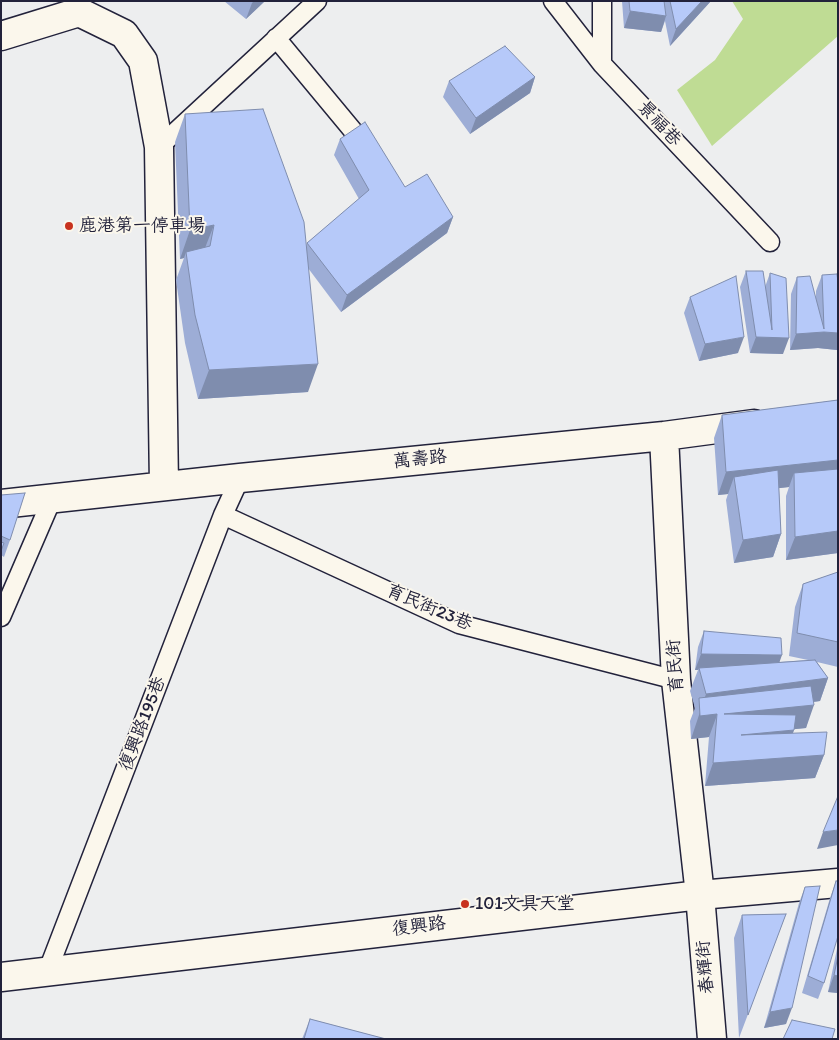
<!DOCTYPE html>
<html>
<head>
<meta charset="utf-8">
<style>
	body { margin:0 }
	#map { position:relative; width:839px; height:1040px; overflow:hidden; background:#edeeef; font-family:Itim,sans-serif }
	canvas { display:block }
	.frame { position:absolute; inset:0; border:2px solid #22223b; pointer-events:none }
</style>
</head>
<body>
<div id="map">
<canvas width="839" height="1040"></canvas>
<div class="frame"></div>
</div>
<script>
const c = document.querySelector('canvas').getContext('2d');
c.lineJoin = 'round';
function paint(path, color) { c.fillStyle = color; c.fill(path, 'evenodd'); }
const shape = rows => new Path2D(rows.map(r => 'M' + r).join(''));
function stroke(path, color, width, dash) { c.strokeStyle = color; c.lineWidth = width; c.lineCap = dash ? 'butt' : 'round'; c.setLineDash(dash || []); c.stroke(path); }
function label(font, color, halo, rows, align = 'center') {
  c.font = font + ' Itim,"LXGW WenKai TC",sans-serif'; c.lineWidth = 4; c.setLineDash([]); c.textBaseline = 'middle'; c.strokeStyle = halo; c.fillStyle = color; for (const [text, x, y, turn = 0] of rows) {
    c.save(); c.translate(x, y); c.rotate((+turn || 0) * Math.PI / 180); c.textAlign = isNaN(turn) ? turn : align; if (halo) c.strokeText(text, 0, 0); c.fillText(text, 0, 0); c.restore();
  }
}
paint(shape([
	[732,1,838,1,838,36,712,146,677,90,715,60,743,19]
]), '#bfdc94');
const service = shape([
	[553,1,602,64,770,242],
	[602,1,602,64],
	[276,38,359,138],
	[159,147,317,1],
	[223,515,459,624,676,680],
	[1,617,52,499],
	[48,970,223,515,240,478]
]);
const minor = shape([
	[1,36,79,12,124,34,143,61,159,147,164,486],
	[664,436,676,680,700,895,712,1039],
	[1,504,240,478,664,436,754,424]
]);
const tertiary = shape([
	[1,977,700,895,838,883]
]);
stroke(service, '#22223b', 21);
stroke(minor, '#22223b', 31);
stroke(tertiary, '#22223b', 31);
stroke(service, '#fbf7ec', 18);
stroke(minor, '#fbf7ec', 28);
stroke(tertiary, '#fbf7ec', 28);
paint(shape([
	[224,1,265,1,246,19],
	[622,1,711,1,670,46,665,21,661,32,624,28],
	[535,77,530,93,470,134,443,97,449,81],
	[185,114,306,246,307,243,359,199,334,155,340,139,405,187,453,217,447,233,341,312,308,268,308,392,198,399,185,343,176,280,184,258,180,259,175,142],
	[746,271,765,287,770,273,783,354,750,353,740,287],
	[822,275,838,282,838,347,837,350,818,348,790,350,791,294,797,277,816,298,816,291],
	[690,297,738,353,699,361,684,313],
	[838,400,838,553,786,560,786,496,789,487,779,488,781,534,773,557,734,563,726,500,728,494,718,495,714,438,722,415],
	[1,495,10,540,4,557,1,555],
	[838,572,838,667,817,662,828,678,820,701,813,702,806,728,794,729,793,733,824,755,815,778,705,786,709,737,691,739,690,721,695,708,690,691,698,670,695,670,698,647,704,631,780,662,808,660,789,656,795,607,803,584],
	[836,881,824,983,818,999,802,993,830,898],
	[805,887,786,1024,764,1028,799,903],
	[786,914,739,1038,734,938,742,915],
	[838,944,838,993,828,992],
	[310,1019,386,1039,302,1039]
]), '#9dadd6');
paint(shape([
	[254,1,265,1,246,19,252,3],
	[702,1,711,1,670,46,676,29],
	[630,11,666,16,661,32,624,28],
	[535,77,530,93,470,134,476,118],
	[453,217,447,233,341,312,347,295],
	[214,225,203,253,186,252,184,258,180,259,190,230],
	[824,332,838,333,838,347,837,350,818,348,790,350,796,334],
	[744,337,738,353,699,361,705,344],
	[756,337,789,338,783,354,750,353],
	[318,364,308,392,198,399,209,370],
	[838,460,838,482,794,473,789,487,737,493,734,477,728,494,718,495,726,472],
	[838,531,838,553,786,560,795,537],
	[781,534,773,557,734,563,743,540],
	[701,654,782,655,776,672,699,668,698,670,695,670],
	[828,678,820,701,729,713,814,705,806,728,716,737,717,715,709,737,691,739,706,694],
	[794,730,785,754,741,735],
	[824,755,815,778,705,786,713,763],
	[838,830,838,845,817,849,823,832],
	[834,975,838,976,838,993,828,992],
	[792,1008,786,1024,764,1028,770,1012]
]), '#7f8dae');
const building = shape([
	[629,1,664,1,666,16,630,11,629,1],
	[670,1,702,1,676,29,670,1],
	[505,46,535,77,476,118,449,81,505,46],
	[263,109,304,222,318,364,209,370,195,315,186,252,210,246,214,225,190,230,185,114,263,109],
	[365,122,405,187,427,174,453,217,347,295,307,243,369,190,340,139,365,122],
	[746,271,763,271,772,330,770,273,786,278,789,338,756,337,746,271],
	[837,274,838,282,838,333,824,332,796,334,797,277,810,276,824,329,822,275,837,274],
	[736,276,744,337,705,344,690,297,736,276],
	[838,400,838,460,726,472,722,415,838,400],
	[838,469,838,531,795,537,794,473,838,469],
	[778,470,781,534,743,540,734,477,778,470],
	[25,493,10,540,1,536,1,495,25,493],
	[1,542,4,543,1,551,1,542],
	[838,572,838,642,797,633,803,584,838,572],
	[704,631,781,638,782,655,701,654,704,631],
	[815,660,828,678,706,694,699,668,815,660],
	[811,686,814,705,724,714,796,715,794,730,741,735,827,732,824,755,713,763,717,714,700,716,699,698,811,686],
	[838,796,838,830,823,832,838,796],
	[836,881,838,881,838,936,824,983,808,976,836,881],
	[820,886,792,1008,770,1012,805,887,820,886],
	[786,914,748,1015,742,915,786,914],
	[838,956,838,976,834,975,838,956],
	[310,1019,386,1039,304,1039,310,1019],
	[792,1020,835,1029,832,1039,783,1039,792,1020]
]);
paint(building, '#b6c9f9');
stroke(building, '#7f8dae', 1);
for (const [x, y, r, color] of [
	[69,226,5,"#c8321e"],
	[465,904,5,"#c8321e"]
]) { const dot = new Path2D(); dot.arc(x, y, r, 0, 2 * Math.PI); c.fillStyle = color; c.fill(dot); stroke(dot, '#fbf7ec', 2); }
label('18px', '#22223b', '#fbf7ec', [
	["景福巷",659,124,47],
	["萬壽路",420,460,-6],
	["育民街23巷",429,608,23],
	["育民街",676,666,-94],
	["復興路195巷",143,724,-69],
	["復興路",419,927,-7],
	["春輝街",706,967,-95]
]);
label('18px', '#22223b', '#fbf7ec', [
	["鹿港第一停車場",79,226],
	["101文具天堂",475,904]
], 'left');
</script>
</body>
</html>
